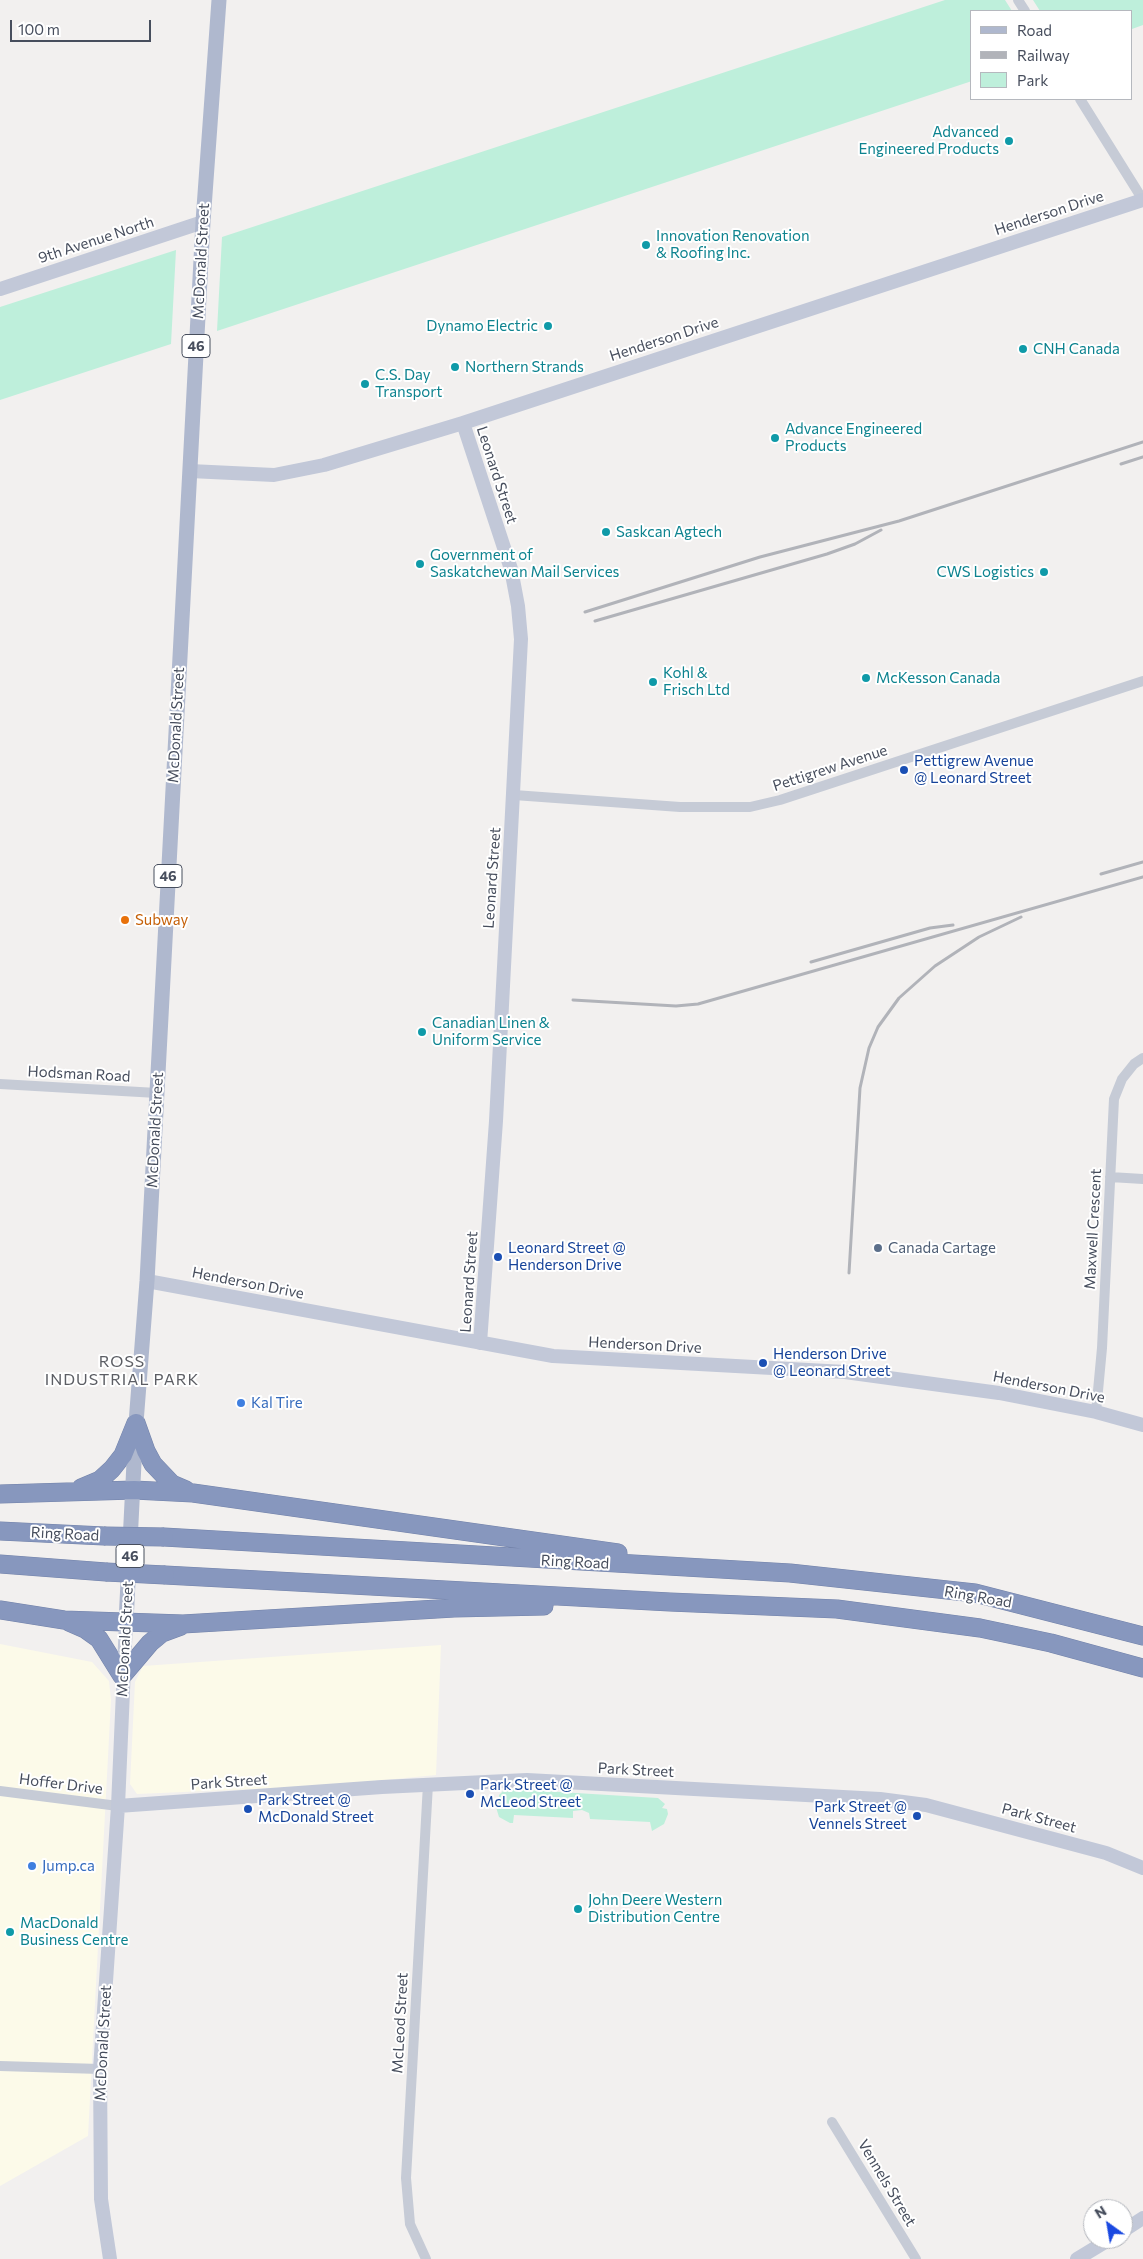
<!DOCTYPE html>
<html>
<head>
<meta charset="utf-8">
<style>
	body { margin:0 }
	#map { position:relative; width:1143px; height:2259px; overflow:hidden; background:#f2f0ef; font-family:Commissioner,sans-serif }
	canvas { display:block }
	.legend { position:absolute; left:970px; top:10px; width:162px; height:90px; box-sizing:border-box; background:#fff; border:1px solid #b5b8be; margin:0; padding:6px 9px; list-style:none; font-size:15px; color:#474e5d }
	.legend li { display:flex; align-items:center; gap:10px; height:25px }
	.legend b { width:25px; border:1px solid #b5b8be }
	.north { position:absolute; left:1083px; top:2199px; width:50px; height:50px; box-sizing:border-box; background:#fff; border:1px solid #b5b8be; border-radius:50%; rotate:328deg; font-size:14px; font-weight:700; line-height:20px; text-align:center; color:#474e5d }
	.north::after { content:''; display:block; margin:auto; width:18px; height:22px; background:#1a49e1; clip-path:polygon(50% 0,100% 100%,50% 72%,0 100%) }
	.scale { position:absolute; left:10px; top:20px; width:141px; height:22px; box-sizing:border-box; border:2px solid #474e5d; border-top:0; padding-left:6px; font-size:15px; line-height:18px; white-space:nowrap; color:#474e5d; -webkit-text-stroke:4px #fff; paint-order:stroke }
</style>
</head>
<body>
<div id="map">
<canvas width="1143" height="2259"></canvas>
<ul class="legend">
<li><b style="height:6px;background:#afb8ce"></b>Road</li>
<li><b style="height:6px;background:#b1b3b9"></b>Railway</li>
<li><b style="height:14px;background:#beefdb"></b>Park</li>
</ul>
<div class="north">N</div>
<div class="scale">100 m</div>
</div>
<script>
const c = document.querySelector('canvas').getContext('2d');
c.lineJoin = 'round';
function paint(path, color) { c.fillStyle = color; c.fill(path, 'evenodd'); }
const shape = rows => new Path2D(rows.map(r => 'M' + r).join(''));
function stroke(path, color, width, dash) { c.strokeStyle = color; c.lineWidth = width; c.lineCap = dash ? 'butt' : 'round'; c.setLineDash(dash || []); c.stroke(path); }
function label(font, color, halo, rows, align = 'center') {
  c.font = font + ' Commissioner,sans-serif'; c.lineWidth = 4; c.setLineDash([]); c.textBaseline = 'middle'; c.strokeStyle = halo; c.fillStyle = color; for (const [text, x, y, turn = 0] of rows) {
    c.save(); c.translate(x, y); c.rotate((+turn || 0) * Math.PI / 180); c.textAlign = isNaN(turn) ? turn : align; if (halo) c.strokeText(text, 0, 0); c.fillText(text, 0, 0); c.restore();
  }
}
paint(shape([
	[0,1644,92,1662,109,1681,111,1700,88,2136,0,2186],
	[441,1645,436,1775,323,1786,137,1794,130,1784,135,1682,143,1666]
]), '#fcfae9');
paint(shape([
	[945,0,1005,0,1012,11,972,11,972,81,217,331,222,237],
	[1033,0,1143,0,1143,25,1132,29,1132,11,1040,11],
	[176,250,171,344,0,400,0,307],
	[510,1789,658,1798,665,1804,662,1808,667,1809,668,1814,664,1824,652,1831,650,1822,590,1819,589,1813,582,1810,573,1811,573,1818,514,1815,513,1823,510,1823,499,1817,495,1804,496,1801,500,1801,499,1795,504,1790]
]), '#beefdb');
const highway = shape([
	[136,1423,146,1451,153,1464,172,1484,186,1490],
	[81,1488,100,1480,112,1469,123,1455,136,1423],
	[0,1494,134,1490,193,1493,618,1553],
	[0,1531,104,1536],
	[164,1537,790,1573,975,1593,1143,1636],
	[0,1564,106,1572],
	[165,1575,670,1602,837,1609,980,1628,1051,1643,1143,1668],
	[0,1610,64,1620,183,1624,454,1608,544,1606],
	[69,1622,85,1629,99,1639,122,1676,150,1643,162,1633,181,1626]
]);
stroke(highway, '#7282a9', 19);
stroke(shape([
	[1018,0,1025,11],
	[1080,99,1143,200],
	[514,795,680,807,750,807,780,800,1143,681],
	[0,1084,157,1093],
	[1110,1177,1143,1179],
	[1096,1412,1102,1348,1114,1099,1122,1079,1134,1064,1143,1058],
	[0,1791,118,1806],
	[0,2066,100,2069],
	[832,2122,916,2259],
	[426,2259,410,2224,406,2178,428,1784]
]), '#c6cbd6', 10);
stroke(shape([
	[0,289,203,222],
	[463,423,511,569,518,606,521,639,496,1121,480,1343],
	[190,471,274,475,324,465,463,423,1143,200],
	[147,1281,553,1356,845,1372,999,1393,1096,1412,1143,1425],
	[118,1806,382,1787,527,1780,880,1799,926,1805,1106,1853,1143,1868],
	[1123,2231,1143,2218],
	[110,2259,101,2199,100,2069,118,1806,126,1622],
	[1077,2259,1110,2239]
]), '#c2c8d8', 14);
stroke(shape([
	[126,1622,136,1423,147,1281,203,222,219,0]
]), '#afb8ce', 15);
stroke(highway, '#8797be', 18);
stroke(shape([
	[1121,464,1143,457],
	[585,612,760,557,899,521,1143,442],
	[595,621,827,554,855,544,881,530],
	[1101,874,1143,862],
	[811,962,930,928,953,925],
	[573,1000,676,1006,698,1004,1143,877],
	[849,1273,860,1088,869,1048,878,1027,899,998,935,966,979,937,1021,917]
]), '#b1b3b9', 3);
const highwayBridge = shape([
	[104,1536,164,1537],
	[106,1572,165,1575]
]);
stroke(highwayBridge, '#7282a9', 19, []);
stroke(highwayBridge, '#8797be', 18);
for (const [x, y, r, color] of [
	[1009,141,5,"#0f9aa8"],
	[646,245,5,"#0f9aa8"],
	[548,326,5,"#0f9aa8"],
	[1023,349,5,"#0f9aa8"],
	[455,367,5,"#0f9aa8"],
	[365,384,5,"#0f9aa8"],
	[775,438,5,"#0f9aa8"],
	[606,532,5,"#0f9aa8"],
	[420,564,5,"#0f9aa8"],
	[1044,572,5,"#0f9aa8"],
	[866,678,5,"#0f9aa8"],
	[653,682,5,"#0f9aa8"],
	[904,770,5,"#1a4fb4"],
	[125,920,5,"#e8710a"],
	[422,1032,5,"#0f9aa8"],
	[878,1248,5,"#5c6f8a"],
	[498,1257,5,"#1a4fb4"],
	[763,1363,5,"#1a4fb4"],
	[241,1403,5,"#3f7fe0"],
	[470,1794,5,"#1a4fb4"],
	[248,1809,5,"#1a4fb4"],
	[917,1816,5,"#1a4fb4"],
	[32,1866,5,"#3f7fe0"],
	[578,1909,5,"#0f9aa8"],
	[10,1932,5,"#0f9aa8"]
]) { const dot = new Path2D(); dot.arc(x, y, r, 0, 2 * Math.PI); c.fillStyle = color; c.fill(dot); stroke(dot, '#fff', 2); }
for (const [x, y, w] of [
	[196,346,28],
	[168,876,28],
	[130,1556,28]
]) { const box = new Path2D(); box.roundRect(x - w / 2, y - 11.5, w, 23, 4); c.fillStyle = '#fff'; c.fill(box); stroke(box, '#474e5d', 1); }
label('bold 14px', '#474e5d', null, [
	["46",196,346],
	["46",168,876],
	["46",130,1556]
]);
label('15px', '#0d838f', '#fff', [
	["Advanced",999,132,"right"],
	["Engineered Products",999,149,"right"],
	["Innovation Renovation",656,236],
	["& Roofing Inc.",656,253],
	["Dynamo Electric",538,326,"right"],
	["CNH Canada",1033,349],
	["Northern Strands",465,367],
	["C.S. Day",375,375],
	["Transport",375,392],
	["Advance Engineered",785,429],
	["Products",785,446],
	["Saskcan Agtech",616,532],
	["Government of",430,555],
	["Saskatchewan Mail Services",430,572],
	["CWS Logistics",1034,572,"right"],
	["Kohl &",663,673],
	["Frisch Ltd",663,690],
	["McKesson Canada",876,678],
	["Canadian Linen &",432,1023],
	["Uniform Service",432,1040],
	["John Deere Western",588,1900],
	["Distribution Centre",588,1917],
	["MacDonald",20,1923],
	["Business Centre",20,1940]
], 'left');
label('15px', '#474e5d', '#fff', [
	["Henderson Drive",1049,213,-18],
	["9th Avenue North",96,240,-18],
	["McDonald Street",201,261,-87],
	["Henderson Drive",664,339,-18],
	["Leonard Street",497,475,72],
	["McDonald Street",176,725,-87],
	["Pettigrew Avenue",830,768,-18],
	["Leonard Street",492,878,-86],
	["Hodsman Road",79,1074,3],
	["McDonald Street",155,1130,-87],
	["Maxwell Crescent",1093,1229,-87],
	["Leonard Street",469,1282,-86],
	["Henderson Drive",248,1283,11],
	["Henderson Drive",645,1345,3],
	["Henderson Drive",1049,1387,11],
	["Ring Road",65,1534,3],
	["Ring Road",575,1562,3],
	["Ring Road",978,1597,10],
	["McDonald Street",125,1639,-87],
	["Park Street",636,1770,3],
	["Park Street",229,1782,-4],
	["Hoffer Drive",61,1784,7],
	["Park Street",1039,1818,15],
	["McLeod Street",400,2023,-87],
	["McDonald Street",103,2043,-87],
	["Vennels Street",887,2183,59]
]);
label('15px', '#164399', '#fff', [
	["Pettigrew Avenue",914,761],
	["@ Leonard Street",914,778],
	["Leonard Street @",508,1248],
	["Henderson Drive",508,1265],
	["Henderson Drive",773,1354],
	["@ Leonard Street",773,1371],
	["Park Street @",480,1785],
	["McLeod Street",480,1802],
	["Park Street @",258,1800],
	["McDonald Street",258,1817],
	["Park Street @",907,1807,"right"],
	["Vennels Street",907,1824,"right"]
], 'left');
label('15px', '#c56008', '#fff', [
	["Subway",135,920]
], 'left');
label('15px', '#4e5e75', '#fff', [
	["Canada Cartage",888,1248]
], 'left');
label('15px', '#366cbe', '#fff', [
	["Kal Tire",251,1403],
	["Jump.ca",42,1866]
], 'left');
c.letterSpacing = '1px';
label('16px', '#5c5e64', '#fff', [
	["ROSS",122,1362],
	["INDUSTRIAL PARK",122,1380]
]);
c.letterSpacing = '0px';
</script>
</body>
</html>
